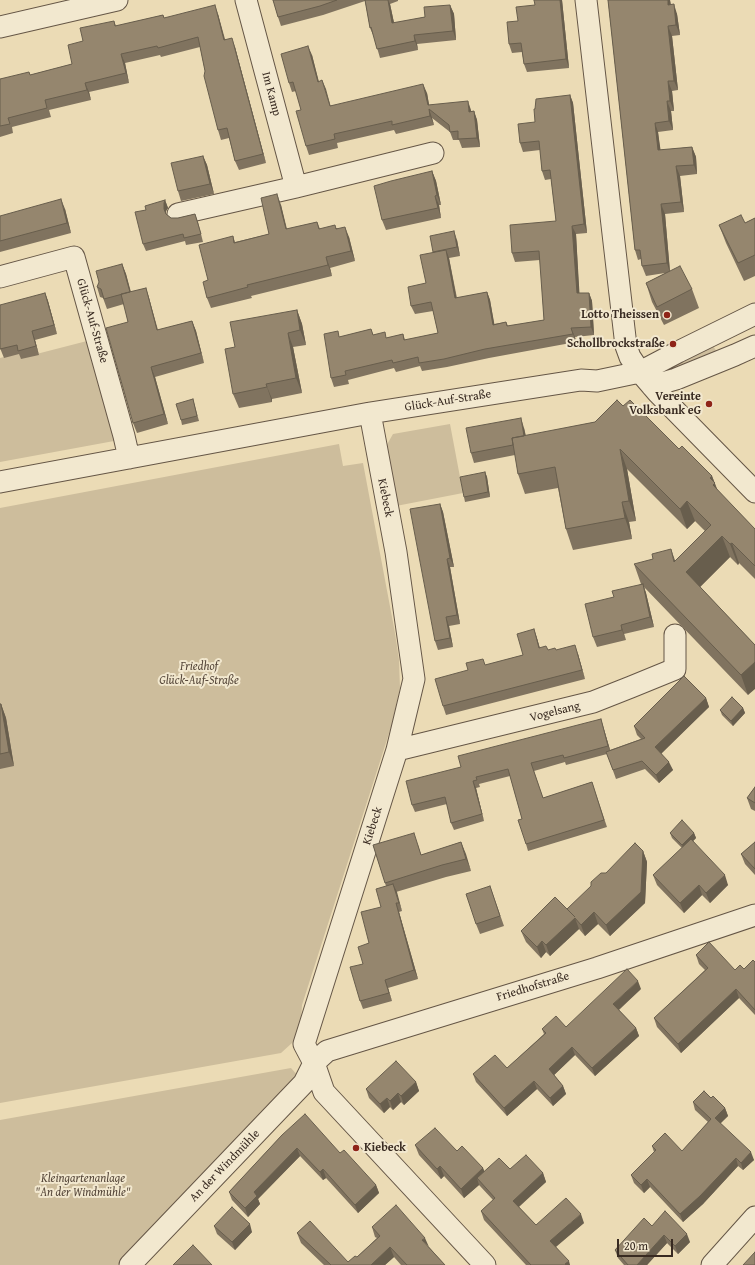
<!DOCTYPE html>
<html>
<head>
<meta charset="utf-8">
<style>
	body { margin:0 }
	#map { position:relative; width:755px; height:1265px; overflow:hidden; background:#ebdbb5; font-family:"Gentium Book Plus",serif }
	canvas { display:block }
	.scale { position:absolute; left:617px; top:1239px; width:56px; height:18px; box-sizing:border-box; border:2px solid #382a21; border-top:0; padding-left:5px; font-size:12px; line-height:14px; white-space:nowrap; color:#382a21; -webkit-text-stroke:3px #f2e8cf; paint-order:stroke }
</style>
</head>
<body>
<div id="map">
<canvas width="755" height="1265"></canvas>
<div class="scale">20 m</div>
</div>
<script>
const c = document.querySelector('canvas').getContext('2d');
c.lineJoin = 'round';
function paint(path, color) { c.fillStyle = color; c.fill(path, 'evenodd'); }
const shape = rows => new Path2D(rows.map(r => 'M' + r).join(''));
function stroke(path, color, width, dash) { c.strokeStyle = color; c.lineWidth = width; c.lineCap = dash ? 'butt' : 'round'; c.setLineDash(dash || []); c.stroke(path); }
function label(font, color, halo, rows, align = 'center') {
  c.font = font + ' "Gentium Book Plus",serif'; c.lineWidth = 4; c.setLineDash([]); c.textBaseline = 'middle'; c.strokeStyle = halo; c.fillStyle = color; for (const [text, x, y, turn = 0] of rows) {
    c.save(); c.translate(x, y); c.rotate((+turn || 0) * Math.PI / 180); c.textAlign = isNaN(turn) ? turn : align; if (halo) c.strokeText(text, 0, 0); c.fillText(text, 0, 0); c.restore();
  }
}
paint(shape([
	[87,341,114,441,0,462,0,358,19,353,21,358],
	[713,346,717,352,668,376,664,371,666,365],
	[450,424,463,493,396,506,385,448,393,434],
	[339,444,343,466,363,463,395,633,399,660,400,688,392,724,302,1005,301,1021,297,1034,292,1043,281,1053,0,1103,0,508],
	[291,1068,299,1077,118,1265,0,1265,0,1120]
]), '#cdbd9c');
const minor = shape([
	[246,0,296,187],
	[586,0,626,346,630,357,640,372,658,393,755,492],
	[0,27,117,0],
	[178,214,296,187,433,153],
	[0,277,74,257,124,436,129,458],
	[652,386,676,379,735,355,755,346],
	[370,413,396,552,414,679,397,750,304,1044,314,1063,324,1092,485,1265],
	[0,482,370,413,581,380,597,381,640,372,678,352,755,314],
	[397,750,593,702,631,687,675,669,675,635],
	[130,1265,304,1083,314,1063,327,1051,597,968,755,915],
	[712,1265,755,1217]
]);
stroke(minor, '#655646', 23);
stroke(minor, '#f2e8cf', 21);
paint(shape([
	[273,0,398,0,398,1,390,4,394,23,425,17,450,5,454,14,456,40,417,44,418,50,380,58,374,37,370,28,365,1,323,15,281,26,278,17],
	[562,0,569,68,527,72,524,64,522,52,512,53,509,44,518,21,535,5],
	[608,0,670,0,671,5,677,14,680,35,672,36,678,90,672,91,674,111,671,111,673,130,658,132,660,150,692,147,696,157,697,174,680,176,684,212,665,214,670,271,692,289,699,308,664,325,652,302,646,283,665,273,646,276,642,266,641,259,638,260,635,250],
	[218,14,225,39,235,47,266,163,239,170,235,161,229,138,221,140,218,130,205,71,200,47,161,57,160,55,125,63,129,83,89,92,91,100,49,110,51,117,12,127,13,133,0,137,0,79,30,75,72,64,83,41,114,21,116,26,163,15,164,18],
	[312,55,319,82,322,80,330,106,427,93,429,105,471,110,471,111,474,111,477,120,480,147,462,148,459,140,453,140,450,132,432,118,434,125,396,134,394,130,337,143,338,148,309,155,306,146,301,110,296,91,292,92,289,83],
	[570,95,573,103,587,233,576,234,579,293,589,293,592,301,594,335,575,337,576,342,489,358,447,367,422,371,420,366,396,372,394,368,348,380,349,384,334,387,331,378,340,337,371,329,373,335,387,338,403,334,405,340,438,333,433,311,415,314,411,306,426,283,433,252,457,240,460,256,449,258,457,298,487,292,490,300,494,324,506,322,508,326,544,320,540,260,515,262,512,253,556,221,551,179,545,180,542,171,540,150,523,152,520,143,535,122],
	[203,156,207,165,214,194,181,201,178,191],
	[432,171,436,181,441,205,439,205,441,218,386,230,382,220],
	[165,200,168,208,166,211,166,214,171,218,178,218,195,214,198,222,203,242,186,245,185,241,146,251,143,244,146,210],
	[281,205,287,229,317,222,320,229,337,228,349,237,355,261,330,268,332,276,251,296,252,298,211,308,207,298,208,280,233,236,235,242,269,234],
	[65,209,71,233,0,252,0,216],
	[755,218,755,276,744,281,726,243,719,225,745,223],
	[122,264,126,274,131,292,146,288,149,298,158,330,192,321,196,331,204,363,155,377,168,424,137,433,133,423,128,322,124,304,107,309,103,298,100,297,97,287],
	[45,293,48,301,57,334,35,340,39,355,21,359,19,354,4,358,0,348],
	[297,310,302,324,306,345,293,347,302,393,272,399,272,402,239,408,233,394,235,347],
	[193,399,199,421,182,425,181,420],
	[623,406,679,449,712,476,718,491,755,529,755,579,739,563,738,565,730,557,700,587,755,645,748,695,644,587,646,593,654,627,624,634,626,640,597,647,593,637,614,597,641,584,634,564,675,561,705,531,695,521,687,529,627,469,636,521,629,522,632,539,573,550,566,529,558,488,525,494,518,474,515,455,474,463,471,453,524,428,526,436,595,422],
	[485,472,487,477,490,497,465,502,464,497],
	[440,504,443,512,454,567,450,567,460,624,449,626,453,647,438,650,435,641],
	[534,629,540,648,548,650,556,650,578,654,585,679,446,715,443,706,468,670,486,665,523,655],
	[706,698,709,707,661,753,673,770,659,783,645,769,616,779,607,754,566,765,565,762,534,771,543,798,592,782,607,827,528,851,526,844,522,819,510,776,479,784,480,787,476,788,484,821,454,830,451,823,447,804,415,812,412,805,461,767,601,719,603,726,610,750,641,739,637,735,634,726],
	[0,704,1,704,6,718,14,766,0,769],
	[743,708,745,713,733,726,722,715,720,710],
	[755,787,755,811,751,809,747,798],
	[670,833,694,833,696,838,693,841,728,885,710,903,702,895,684,913,657,885,653,875,682,848,672,838],
	[461,842,471,871,446,877,396,892,402,911,399,912,418,979,388,988,392,1001,363,1009,360,1001,369,943,381,907,386,886,373,845,418,845,421,855],
	[755,842,755,875,745,864,741,854],
	[643,851,647,862,645,903,610,936,598,924,585,936,579,929,550,956,546,952,541,958,526,942,521,931,568,910,567,909,606,873],
	[490,886,504,926,480,934,476,924],
	[696,955,735,970,744,969,755,962,755,1015,739,998,681,1053,657,1027,654,1018,705,970,699,964],
	[641,989,619,1010,636,1028,639,1036,595,1076,575,1055,554,1075,563,1086,566,1094,553,1106,537,1089,507,1116,476,1082,473,1074,507,1068,544,1034,542,1029,566,1027],
	[416,1082,419,1091,404,1105,401,1102,393,1110,390,1107,384,1113,369,1098,366,1089],
	[711,1098,725,1108,728,1116,720,1123,754,1160,743,1170,738,1166,703,1204,683,1222,650,1187,644,1193,634,1183,631,1175,654,1152,652,1146,682,1151,708,1122,695,1110,693,1102],
	[282,1135,340,1153,376,1185,379,1193,358,1213,326,1178,323,1180,300,1156,258,1199,260,1204,248,1217,232,1200,229,1192],
	[415,1145,457,1151,483,1168,484,1171,510,1169,543,1173,546,1182,519,1207,536,1225,584,1223,556,1247,570,1265,526,1265,484,1220,481,1211,493,1200,480,1186,479,1185,464,1198,444,1176,441,1179,419,1155],
	[214,1226,252,1232,235,1250,217,1234],
	[652,1226,690,1242,678,1254,667,1243,647,1265,624,1265,618,1258,615,1250],
	[372,1227,429,1247,445,1265,401,1265,394,1257,385,1265,324,1265,301,1243,297,1233,348,1262,357,1257,377,1238,375,1237]
]), '#80735f');
paint(shape([
	[388,0,390,4,396,32,392,23],
	[560,0,562,0,569,68,566,59],
	[668,0,670,0,672,15,668,5],
	[674,4,677,14,680,35,676,25],
	[215,5,218,14,227,49,224,40],
	[450,5,454,14,456,40,453,31],
	[668,26,672,36,678,90,674,81],
	[414,35,417,44,418,50,415,41],
	[232,38,235,47,266,163,263,154],
	[308,46,312,55,321,91,318,82],
	[121,54,125,63,129,83,126,73],
	[322,80,326,89,333,115,330,106],
	[668,81,672,91,674,111,670,101],
	[85,83,89,92,91,100,87,90],
	[423,84,427,93,430,110,428,105],
	[570,95,573,103,587,233,584,224],
	[468,101,471,110,472,120,469,112],
	[667,101,671,111,673,130,669,121],
	[429,109,432,118,434,125,430,116],
	[474,111,477,120,480,147,477,138],
	[655,123,658,132,662,160,658,150],
	[692,147,696,157,697,174,694,165],
	[203,156,207,165,214,194,210,184],
	[676,166,680,176,684,212,681,202],
	[432,171,436,181,441,205,437,195],
	[277,194,281,205,289,240,286,229],
	[435,196,439,205,441,218,438,208],
	[61,199,65,209,71,233,67,223],
	[165,200,168,208,166,211,166,217,164,209,164,203],
	[661,204,665,214,670,273,667,263],
	[572,226,576,234,580,302,577,293],
	[345,227,349,237,355,261,351,251],
	[454,231,457,240,460,256,457,247],
	[446,250,449,258,458,307,455,298],
	[326,257,330,268,332,276,328,265],
	[122,264,126,274,133,302,130,292],
	[146,288,149,298,160,340,157,330],
	[487,292,490,300,496,333,493,325],
	[45,293,48,301,57,334,54,325],
	[589,293,592,301,594,335,591,327],
	[297,310,302,324,306,345,300,330],
	[192,321,196,331,204,363,201,353],
	[571,328,575,337,576,342,573,334],
	[32,331,35,340,39,355,36,346],
	[288,333,293,347,302,393,296,378],
	[151,367,155,377,168,424,164,414],
	[266,384,272,399,272,402],
	[521,418,524,428,529,453,525,443],
	[620,449,627,469,636,521,629,501],
	[485,472,487,477,490,497,488,492],
	[712,476,722,503,720,506,710,478],
	[687,501,695,521,687,529,680,509],
	[622,502,629,522,632,539,625,518],
	[440,504,443,512,454,567,450,558],
	[722,536,730,557,694,593,686,572],
	[732,543,739,563,738,565,730,544],
	[671,549,678,569,674,562],
	[447,559,450,567,460,624,457,615],
	[643,584,646,593,654,627,650,617],
	[446,617,449,626,453,647,450,638],
	[621,625,626,640,622,630],
	[534,629,537,638,542,657,539,648],
	[575,645,578,654,585,679,582,670],
	[755,662,755,689,748,695,741,675],
	[706,698,709,707,659,756,655,747],
	[1,704,6,718,14,766,9,752],
	[743,708,745,713,733,726,731,721],
	[601,719,603,726,611,753,608,746],
	[669,762,673,770,659,783,656,775],
	[473,781,476,788,484,821,482,814],
	[694,833,696,838,684,850,682,845],
	[461,842,466,854,471,871,466,859],
	[643,851,647,862,645,903,610,936,606,925],
	[725,875,728,885,710,903,706,893],
	[393,884,397,892,402,911,399,903],
	[699,885,702,895,684,913,680,903],
	[396,903,399,912,418,979,414,970],
	[594,912,598,924,585,936,581,925],
	[575,918,579,929,550,956,546,945],
	[542,941,546,952,541,958,537,947],
	[385,980,388,988,392,1001,389,993],
	[638,981,641,989,616,1012,613,1004],
	[736,989,739,998,681,1053,678,1044],
	[636,1028,639,1036,595,1076,592,1068],
	[572,1047,575,1055,552,1077,549,1069],
	[534,1081,537,1089,507,1116,504,1108],
	[416,1082,419,1091,404,1105,401,1096],
	[563,1086,566,1094,553,1106,550,1098],
	[398,1093,401,1102,393,1110,390,1101],
	[387,1098,390,1107,384,1113,380,1104],
	[725,1108,728,1116,718,1126,715,1118],
	[297,1148,300,1156,258,1199,260,1204,248,1217,245,1208,254,1192],
	[751,1152,754,1160,743,1170,741,1163],
	[736,1158,738,1166,703,1204,683,1222,680,1214],
	[440,1166,444,1176,441,1179,437,1169],
	[483,1168,487,1178,477,1178,479,1185,464,1198,461,1189],
	[323,1169,326,1178,323,1180,320,1172],
	[543,1173,546,1182,516,1209,513,1201],
	[647,1179,650,1187,644,1193,641,1185],
	[376,1185,379,1193,358,1213,355,1205],
	[581,1214,584,1223,553,1249,550,1241],
	[250,1224,252,1232,235,1250,232,1242],
	[687,1234,690,1242,678,1254,675,1246],
	[664,1235,667,1243,647,1265,637,1265],
	[425,1238,429,1247,422,1240],
	[390,1247,394,1257,385,1265,371,1265],
	[569,1261,570,1265,566,1265,565,1264]
]), '#685e4d');
const building = shape([
	[273,0,337,0,320,6,278,17,273,0],
	[365,0,388,0,392,23,425,17,424,7,450,5,453,31,414,35,415,41,377,49,371,27,370,28,365,0],
	[534,0,560,0,566,59,524,64,521,43,509,44,507,22,518,21,516,7,535,5,534,0],
	[608,0,668,0,668,5,674,4,676,25,668,26,674,81,668,81,670,101,667,101,669,121,655,123,658,150,692,147,694,165,676,166,681,202,661,204,667,263,642,266,640,250,635,250,608,0],
	[215,5,224,40,232,38,263,154,235,161,227,128,218,130,204,76,205,71,198,37,158,48,157,46,121,54,126,73,85,83,87,90,45,100,47,108,8,118,10,124,0,126,0,79,29,72,30,75,72,64,68,45,83,41,80,28,114,21,115,26,163,15,164,18,215,5],
	[308,46,318,82,322,80,330,106,423,84,428,105,468,101,469,112,474,111,477,138,458,139,458,131,450,132,449,125,429,109,430,116,392,125,392,121,334,134,335,139,306,146,296,111,301,110,293,82,289,83,281,54,308,46],
	[570,95,584,224,572,226,577,293,589,293,591,327,571,328,573,334,485,349,444,359,419,363,418,357,393,363,392,360,345,371,346,375,331,378,324,334,338,331,339,337,371,329,373,335,385,332,386,338,403,334,404,340,438,333,431,302,411,306,408,287,426,283,420,255,446,250,455,298,487,292,493,325,506,322,507,326,544,320,539,251,512,253,510,225,556,221,550,170,542,171,539,141,520,143,518,124,535,122,534,109,535,109,536,99,570,95],
	[203,156,210,184,178,191,171,163,203,156],
	[432,171,437,195,435,196,438,208,382,220,374,186,391,181,432,171],
	[277,194,286,229,317,222,319,229,335,225,336,229,345,227,351,251,326,257,328,265,247,285,248,287,207,298,203,282,208,280,199,245,233,236,234,243,269,234,261,198,277,194],
	[61,199,67,223,0,241,0,216,61,199],
	[165,200,164,203,164,209,166,214,171,218,178,218,195,214,201,234,184,238,183,234,143,244,135,212,146,210,145,206,165,200],
	[741,215,745,223,755,218,755,255,738,263,719,225,741,215],
	[454,231,457,247,433,252,430,236,454,231],
	[122,264,130,292,104,299,101,289,97,287,99,282,96,271,122,264],
	[680,266,692,289,657,307,646,283,680,266],
	[146,288,157,330,192,321,201,353,151,367,164,414,133,423,106,328,128,322,121,294,146,288],
	[45,293,54,325,32,331,36,346,18,351,17,345,0,349,0,305,45,293],
	[297,310,300,330,288,333,296,378,266,384,267,387,233,394,225,349,235,347,230,322,297,310],
	[193,399,197,416,181,420,176,404,193,399],
	[617,400,623,406,630,400,679,449,682,446,712,476,710,478,715,483,713,485,755,529,755,566,732,543,730,544,722,536,686,572,755,645,755,662,741,675,634,564,653,559,652,554,671,549,674,562,711,525,687,501,680,509,620,449,629,501,622,502,625,518,566,529,555,467,518,474,512,438,595,422,617,400],
	[521,418,524,436,512,438,513,445,471,453,466,428,521,418],
	[485,472,488,492,464,497,460,477,485,472],
	[440,504,450,558,447,559,457,615,446,617,450,638,435,641,410,509,440,504],
	[643,584,650,617,621,625,622,630,593,637,585,604,614,597,612,591,643,584],
	[534,629,539,648,546,646,548,650,555,648,556,650,575,645,582,670,443,706,435,679,468,670,466,663,483,659,485,665,523,655,517,634,534,629],
	[684,676,706,698,655,747,669,762,656,775,642,761,613,770,606,752,645,738,634,726,684,676],
	[732,697,743,708,731,721,720,710,732,697],
	[0,704,1,704,9,752,0,754,0,704],
	[601,719,608,746,564,758,563,755,531,763,543,798,592,782,604,820,526,844,518,820,522,819,508,769,476,777,477,780,473,781,482,814,451,823,445,797,412,805,406,781,461,767,458,756,601,719],
	[755,787,755,803,747,798,755,787],
	[682,820,694,833,682,845,670,833,682,820],
	[414,833,421,855,461,842,466,859,442,865,385,883,373,845,414,833],
	[691,839,725,875,706,893,699,885,680,903,653,875,691,839],
	[755,842,755,869,741,854,755,842],
	[635,843,643,851,641,892,606,925,594,912,581,925,575,918,546,945,542,941,537,947,521,931,555,897,575,917,567,909,591,886,591,882,601,873,606,873,635,843],
	[393,884,399,903,396,903,414,970,385,980,389,993,360,1001,350,967,363,964,358,947,369,943,361,912,381,907,376,889,393,884],
	[490,886,500,916,476,924,466,894,490,886],
	[709,942,735,970,740,965,744,969,753,960,755,962,755,1010,736,989,678,1044,654,1018,708,968,696,955,709,942],
	[627,969,638,981,613,1004,636,1028,592,1068,572,1047,549,1069,563,1086,550,1098,534,1081,504,1108,473,1074,495,1055,507,1068,546,1033,542,1029,556,1016,566,1027,627,969],
	[396,1061,416,1082,401,1096,398,1093,390,1101,387,1098,380,1104,366,1089,396,1061],
	[704,1091,711,1098,713,1096,725,1108,715,1118,751,1152,741,1163,736,1158,700,1196,680,1214,647,1179,641,1185,631,1175,656,1150,652,1146,665,1133,682,1151,711,1119,693,1102,704,1091],
	[305,1114,340,1153,344,1150,376,1185,355,1205,323,1169,320,1172,297,1148,254,1192,257,1196,245,1208,229,1192,282,1135,305,1114],
	[435,1128,457,1151,462,1146,483,1168,461,1189,440,1166,437,1169,415,1145,435,1128],
	[526,1155,543,1173,513,1201,536,1225,566,1198,581,1214,550,1241,569,1261,565,1264,566,1265,531,1265,481,1211,495,1198,477,1178,499,1158,510,1169,526,1155],
	[396,1205,425,1238,422,1240,445,1265,407,1265,390,1247,371,1265,331,1265,297,1233,310,1221,348,1262,355,1256,357,1257,380,1236,372,1227,396,1205],
	[232,1207,250,1224,232,1242,214,1226,232,1207],
	[665,1211,687,1234,675,1246,664,1235,637,1265,628,1265,615,1250,644,1218,652,1226,665,1211],
	[193,1245,212,1265,173,1265,193,1245],
	[755,1252,755,1265,743,1265,755,1252]
]);
paint(building, '#95866e');
stroke(building, '#685e4d', 1);
for (const [x, y, r, color] of [
	[667,315,4,"#8f2418"],
	[673,344,4,"#8f2418"],
	[709,404,4,"#8f2418"],
	[356,1148,4,"#8f2418"]
]) { const dot = new Path2D(); dot.arc(x, y, r, 0, 2 * Math.PI); c.fillStyle = color; c.fill(dot); stroke(dot, '#f2e8cf', 1.5); }
label('12px', '#382a21', '#f2e8cf', [
	["Im Kamp",271,94,75],
	["Glück-Auf-Straße",92,321,74],
	["Glück-Auf-Straße",448,401,-9],
	["Kiebeck",385,498,79],
	["Vogelsang",555,712,-14],
	["Kiebeck",373,826,-72],
	["Friedhofstraße",533,987,-17],
	["An der Windmühle",225,1166,-46]
]);
label('bold 12px', '#382a21', '#f2e8cf', [
	["Lotto Theissen",659,315],
	["Schollbrockstraße",665,344],
	["Vereinte",701,397],
	["Volksbank eG",701,411],
	["Kiebeck",364,1148,"left"]
], 'right');
label('italic 12px', '#56473a', '#f2e8cf', [
	["Friedhof",199,667],
	["Glück-Auf-Straße",199,681],
	["Kleingartenanlage",83,1179],
	["\"An der Windmühle\"",83,1193]
]);
</script>
</body>
</html>
